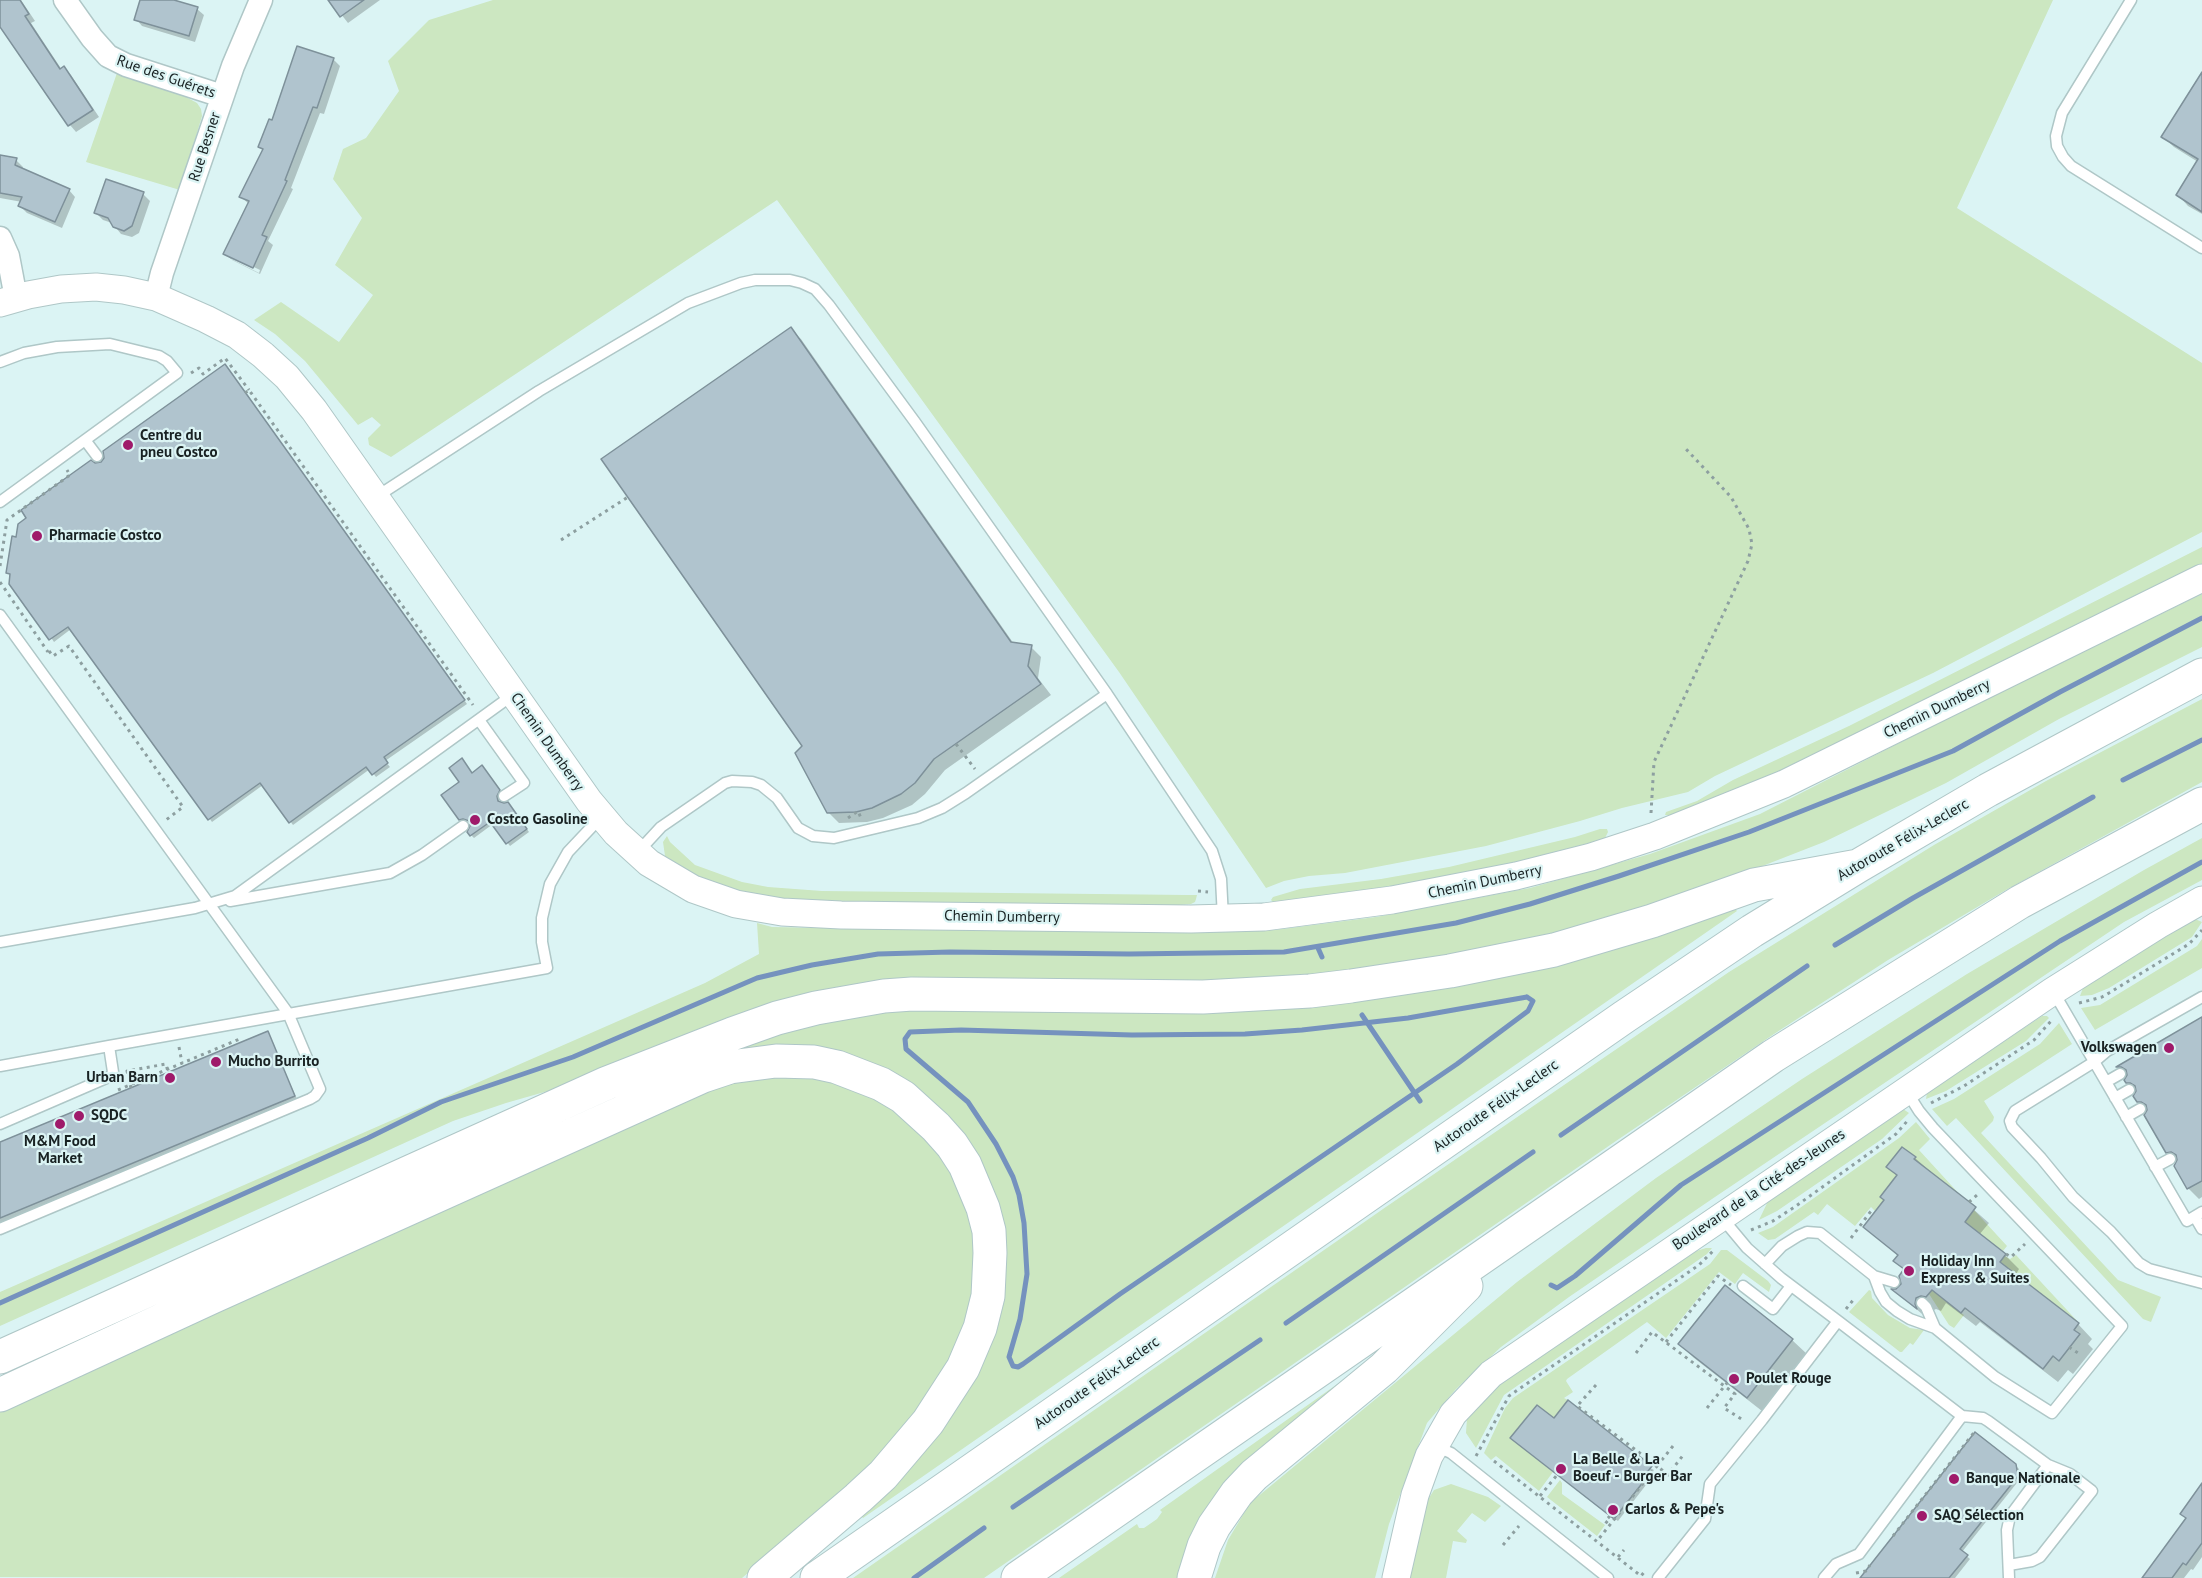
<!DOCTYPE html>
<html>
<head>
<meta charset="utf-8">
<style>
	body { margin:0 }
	canvas { display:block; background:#dbf4f4 }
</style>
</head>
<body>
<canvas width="2202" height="1578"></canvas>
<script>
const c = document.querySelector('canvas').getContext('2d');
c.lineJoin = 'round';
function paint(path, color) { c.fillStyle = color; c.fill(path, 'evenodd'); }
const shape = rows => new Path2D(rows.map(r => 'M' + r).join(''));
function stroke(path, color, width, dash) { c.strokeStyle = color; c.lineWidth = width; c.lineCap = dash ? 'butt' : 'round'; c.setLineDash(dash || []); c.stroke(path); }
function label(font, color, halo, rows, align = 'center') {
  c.font = font + ' "PT Sans",sans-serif'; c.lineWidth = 4.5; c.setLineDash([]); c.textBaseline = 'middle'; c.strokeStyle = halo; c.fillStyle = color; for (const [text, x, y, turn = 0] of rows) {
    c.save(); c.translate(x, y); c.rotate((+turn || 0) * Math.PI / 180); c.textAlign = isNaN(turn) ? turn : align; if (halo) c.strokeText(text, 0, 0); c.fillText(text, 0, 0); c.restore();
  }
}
paint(shape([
	[493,0,2053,0,1957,208,2202,363,2202,532,1933,673,1715,776,1688,792,1622,808,1580,821,1486,846,1345,873,1309,876,1284,881,1266,888,1119,672,777,200,391,457,369,445,368,438,381,425,372,417,358,425,305,361,275,334,254,320,281,302,339,342,373,295,335,265,362,218,333,179,343,149,366,138,399,91,388,61,429,20],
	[117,73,186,97,197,103,201,109,202,116,180,190,86,162],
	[2202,547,2202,565,1839,744,1772,775,1673,815,1665,815,1666,812,1697,801,1733,780,1849,726],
	[2202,594,2202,647,2059,719,1946,783,1824,842,1724,881,1557,934,1469,954,1269,982,936,980,506,1103,453,1121,0,1326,0,1292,705,983,759,954,757,923,772,927,827,928,1158,932,1274,930,1376,917,1530,888,1650,854,1760,814,1944,720],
	[2202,699,2202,782,2006,890,1888,960,1774,1034,1613,1143,984,1578,853,1578,1383,1209,1729,972,1934,845,2046,781],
	[1600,829,1607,829,1608,832,1605,838,1597,841,1484,870,1308,900,1274,903,1271,900,1273,897,1300,889,1381,879,1449,867,1575,837],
	[667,836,670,842,695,865,742,882,768,887,822,891,1188,895,1197,895,1196,899,1195,902,1191,904,1179,905,1122,906,794,900,729,889,689,872,665,856,663,842],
	[2202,838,2202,880,2124,922,2045,975,1712,1199,1569,1297,1501,1347,1456,1389,1427,1423,1389,1524,1375,1578,1215,1578,1228,1540,1250,1503,1517,1282,1656,1178,1802,1079,1967,974,2144,870],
	[1732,905,1737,911,863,1518,858,1513,975,1365,977,1161,802,1048,504,1155,601,1098,757,1038,888,1008,1163,1010],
	[2195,919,2202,922,2192,937,2109,988,2092,995,2080,996,2083,988,2099,976],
	[2202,939,2202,968,2095,1030,2081,1008,2100,1005,2197,946],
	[2042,1016,2047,1016,2049,1018,2026,1041,1946,1091,1926,1099,1927,1093,1934,1088],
	[2059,1023,2072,1044,1984,1101,1994,1117,1993,1121,1981,1133,2118,1280,2161,1297,2151,1322,2143,1319,1956,1118,1947,1126,1932,1109,1954,1099,2040,1044],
	[754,1072,848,1080,913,1119,960,1180,977,1242,971,1319,937,1387,874,1466,742,1578,0,1577,0,1411,679,1101],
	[1903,1109,1909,1113,1882,1139,1777,1211,1759,1220,1770,1197],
	[1916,1122,1930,1139,1919,1150,1962,1197,1914,1159,1915,1157,1902,1147,1886,1167,1897,1175,1880,1197,1887,1203,1881,1210,1878,1208,1875,1211,1871,1207,1855,1226,1827,1204,1818,1215,1814,1212,1775,1239,1768,1240,1758,1233,1773,1227,1899,1138],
	[1974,1210,2007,1246,2003,1251,1965,1222],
	[1706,1248,1712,1248,1707,1254,1504,1395,1476,1448,1466,1433,1467,1418,1486,1396,1507,1377,1690,1253],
	[1721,1250,1727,1250,1768,1281,1771,1285,1769,1292,1743,1273,1735,1284,1719,1272,1666,1338,1647,1322,1567,1379,1566,1381,1573,1392,1564,1398,1568,1400,1554,1418,1536,1405,1510,1438,1553,1472,1539,1491,1496,1456,1491,1460,1484,1453,1505,1408,1513,1398,1710,1264],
	[2016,1255,2079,1323,2000,1262,2005,1256,2010,1259],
	[1869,1290,1871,1291,1872,1298,1888,1315,1910,1328,1924,1330,1913,1345,1910,1343,1902,1352,1900,1352,1849,1312],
	[1932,1290,1964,1315,1954,1328,1949,1325,1929,1294],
	[1350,1375,1182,1578,1059,1578,1137,1524,1139,1528,1144,1528,1157,1519,1162,1512,1160,1510],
	[1560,1480,1562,1483,1562,1494,1605,1525,1597,1536,1547,1497],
	[1451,1484,1488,1497,1501,1506,1485,1522,1472,1513,1457,1531,1467,1540,1466,1543,1453,1541,1446,1578,1410,1578,1427,1501,1434,1490]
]), '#cce7c1');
paint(shape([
	[0,0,21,0,35,21,31,23,62,70,64,68,71,75,99,117,76,132,70,125,0,23],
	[142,0,169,0,197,9,204,15,195,42,142,26,136,19],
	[330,0,380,0,348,23],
	[333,59,340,66,324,114,320,113,291,188,293,189,268,241,273,245,260,274,232,260,225,253,249,204,241,197,264,150,260,147,273,122],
	[231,256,260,270,259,273,231,259],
	[2202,75,2202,214,2188,206,2178,195,2198,162,2174,147,2163,137],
	[0,157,16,160,23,167,22,170,69,190,75,197,62,228,27,213,20,206,22,202,0,198],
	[143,194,150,201,139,233,132,237,121,234,112,223,103,220,96,213],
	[790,329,801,339,1014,644,1031,647,1041,657,1038,678,1051,695,945,770,925,794,912,805,883,818,867,822,839,823,828,812,804,746],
	[228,369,467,704,385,761,390,767,376,777,370,769,293,825,263,785,212,822,71,629,54,642,8,573,18,538,94,465,102,464],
	[485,770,502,794,499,800,500,803,511,807,529,832,510,846,493,824,474,838,471,835,471,823,467,821,463,822,460,819,473,774],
	[2202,1019,2202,1197,2199,1199,2188,1188,2178,1162,2167,1152,2148,1112,2138,1101,2137,1093,2127,1082,2128,1077,2118,1068],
	[267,1032,297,1099,0,1223,0,1144],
	[1915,1158,1989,1223,1979,1235,2005,1255,2019,1269,2015,1276,2078,1324,2092,1339,2088,1344,2093,1349,2073,1374,2068,1370,2058,1382,1980,1322,1976,1326,1946,1303,1941,1311,1936,1309,1930,1312,1928,1319,1894,1290,1901,1288,1905,1271,1895,1261,1899,1257,1865,1227,1885,1200,1898,1177,1888,1167],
	[1725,1287,1792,1340,1807,1354,1762,1411,1694,1358,1680,1344],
	[1554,1420,1654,1470,1644,1482,1646,1485,1618,1521,1515,1441],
	[2015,1465,2019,1469,2020,1479,1962,1552,1970,1559,1955,1578,1862,1578],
	[2202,1484,2202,1557,2193,1570,2191,1569,2184,1578,2144,1578,2187,1519]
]), '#0003');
stroke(shape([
	[2123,780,2202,740],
	[1835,945,1913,898,2093,797],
	[1318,948,1322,957],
	[1527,997,1533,1001,1528,1011,1457,1064,1120,1294,1023,1364,1018,1367,1013,1366,1009,1357,1020,1319,1027,1274,1024,1223,1019,1195,1013,1177,996,1144,968,1102,906,1049,905,1039,910,1032,961,1030,1132,1035,1245,1034,1302,1030,1408,1018,1527,997],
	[1362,1015,1420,1101],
	[1561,1135,1807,966],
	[1551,1285,1557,1288,1575,1276,1681,1185,2060,941,2202,862],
	[0,1303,368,1138,441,1102,573,1057,757,978,812,965,878,954,950,952,1129,954,1284,952,1456,923,1530,904,1619,876,1749,832,1953,751,2060,692,2202,618],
	[1286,1323,1533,1152],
	[1013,1507,1260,1340],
	[914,1578,984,1528]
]), '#7592be', 5);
const building = shape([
	[0,0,20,0,29,14,25,16,60,69,64,66,93,110,68,126,0,27,0,0],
	[140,0,174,0,198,7,189,36,134,20,140,0],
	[328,0,364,0,340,17,328,0],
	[297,46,334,58,317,108,313,107,285,180,287,181,262,235,267,237,253,268,223,254,249,201,239,197,263,149,258,147,269,119,272,120,297,46],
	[2202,72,2202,212,2176,195,2198,159,2161,137,2202,72],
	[0,155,17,158,15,165,70,189,55,222,18,206,22,197,0,193,0,155],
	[106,179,144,192,132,226,124,231,113,227,108,218,94,213,106,179],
	[791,327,1011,642,1032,645,1028,666,1041,684,934,759,915,783,901,794,872,808,856,812,827,813,795,753,802,746,601,459,791,327],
	[225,364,465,700,384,757,388,763,372,775,366,767,289,823,260,783,208,820,68,627,49,640,9,584,10,574,6,573,12,536,16,537,18,524,26,518,21,510,91,460,95,463,101,462,104,458,103,451,225,364],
	[462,758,472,773,482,765,500,790,497,796,498,801,504,803,508,802,527,829,506,844,490,822,470,836,467,832,470,826,469,821,463,819,459,820,441,795,459,782,449,768,462,758],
	[2202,1017,2202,1181,2187,1189,2174,1166,2177,1160,2176,1155,2171,1152,2166,1153,2144,1115,2147,1110,2146,1105,2141,1102,2137,1102,2133,1096,2136,1091,2135,1086,2130,1083,2126,1083,2124,1080,2127,1075,2126,1070,2121,1067,2116,1067,2202,1017],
	[268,1031,295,1096,0,1218,0,1142,268,1031],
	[1902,1147,1916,1157,1914,1159,1976,1207,1965,1222,2006,1254,2000,1262,2079,1323,2074,1330,2080,1334,2059,1361,2053,1356,2043,1369,1965,1308,1961,1313,1932,1290,1926,1297,1921,1296,1916,1298,1915,1304,1917,1309,1891,1289,1896,1289,1901,1284,1899,1276,1904,1269,1893,1261,1898,1255,1863,1227,1884,1200,1880,1197,1897,1175,1886,1167,1902,1147],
	[1725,1285,1793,1339,1747,1398,1678,1344,1725,1285],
	[1568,1400,1652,1466,1642,1479,1644,1481,1614,1519,1510,1438,1537,1405,1554,1418,1568,1400],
	[1975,1432,2016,1464,2018,1476,1960,1549,1968,1555,1949,1578,1860,1578,1975,1432],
	[2202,1483,2202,1543,2186,1565,2183,1563,2172,1578,2142,1578,2186,1518,2180,1514,2202,1483]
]);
paint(building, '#b0c4ce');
stroke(building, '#7e919a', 1.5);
const service = shape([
	[2131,0,2062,113,2056,136,2057,146,2063,157,2071,166,2202,248],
	[0,362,24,353,57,347,110,344,159,356,167,361,177,373,0,502],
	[85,440,97,456],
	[376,497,539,391,688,303,741,283,755,280,790,280,802,283,815,289,829,305,915,422,1107,694],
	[0,615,288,1013,320,1089,315,1096,310,1099,0,1229],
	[479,720,524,783,504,796],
	[637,853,661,827,725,783,732,781,752,782,761,785,777,798,798,828,813,836,834,838,918,818,942,808,966,793,1107,694,1212,851,1221,879,1223,918],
	[230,901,390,873,422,855,463,826],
	[0,942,195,908,235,896,514,694],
	[2053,991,2187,1221,2202,1212],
	[2202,997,2107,1051,2094,1062,2015,1111,2010,1121,2012,1127,2041,1158,2073,1197,2111,1232,2139,1263,2149,1269,2202,1283],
	[0,1066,109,1046],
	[2106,1082,2120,1074],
	[2115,1098,2129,1090],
	[2126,1117,2140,1109],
	[0,1124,111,1076,113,1072,109,1046,547,968,542,942,542,918,550,884,568,852,601,817],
	[2155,1167,2170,1159],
	[2195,1217,2202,1229],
	[1765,1264,1782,1246,1798,1236,1807,1232,1820,1233,1874,1276,1880,1292,1886,1302,1897,1311,1910,1319,1935,1328,1995,1377,2052,1413,2122,1326,1933,1128,1919,1111,1907,1092],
	[1874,1276,1894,1282],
	[1743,1286,1773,1309,1791,1286],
	[1922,1303,1926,1307,1935,1328],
	[1962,1416,1983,1418,1988,1421,2048,1465,2010,1516,2007,1530,2009,1578],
	[1435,1446,1451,1453,1608,1578],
	[2009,1565,2032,1561,2040,1557,2092,1491,2070,1474,2048,1465],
	[1658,1578,1705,1519,1710,1484,1762,1420,1838,1321,1781,1278,1747,1248,1722,1218],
	[1824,1578,1836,1564,1859,1554,1962,1416,1838,1321]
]);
const minor = shape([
	[65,0,92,38,108,56,126,65,222,96],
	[0,238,8,256,16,298],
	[156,297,162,273,233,66,261,0]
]);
const tertiary = shape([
	[0,303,28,295,61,289,96,287,124,290,156,297,206,319,237,335,263,355,287,377,314,410,589,801,616,833,649,863,693,889,736,904,782,912,841,915,1191,919,1264,917,1392,900,1516,876,1591,857,1655,836,1784,784,2202,578],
	[1396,1578,1415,1495,1429,1456,1453,1414,1491,1374,2053,991,2158,925,2202,900]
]);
const motorway = shape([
	[0,1357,607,1083,732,1034,777,1018,816,1008,884,996,912,994,1203,997,1310,991,1351,986,1450,971,1554,950,1652,921,1754,885,1858,866],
	[0,1395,212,1297,703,1076,730,1067,776,1061,814,1062,837,1067,881,1084,903,1097,936,1127,952,1145,965,1165,983,1208,989,1231,990,1253,988,1296,980,1328,963,1368,928,1422,883,1475,858,1498,764,1578],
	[817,1578,1624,1017,1752,931,1858,866,1988,790,2202,675],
	[1018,1578,1773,1056,2020,902,2202,804],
	[1194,1578,1204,1546,1214,1526,1237,1493,1254,1475,1384,1368,1466,1286]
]);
stroke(service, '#afc7c7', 13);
stroke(minor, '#afc7c7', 25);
stroke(tertiary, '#afc7c7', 29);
stroke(motorway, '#afc7c7', 35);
stroke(shape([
	[191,373,199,368,203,374,225,358,249,390],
	[245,393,249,390,473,705],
	[561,540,628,497],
	[0,566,7,520,70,475,67,470],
	[0,582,48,652],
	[49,651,53,656,69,646,183,807,166,820],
	[956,744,975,769],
	[1651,813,1654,762,1748,561,1752,544,1749,529,1731,497,1686,449],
	[848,818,858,811,861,818],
	[1198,891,1208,892],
	[2079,1003,2102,997,2109,993,2189,944,2202,930],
	[179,1047,182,1063],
	[131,1088,127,1071,166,1064,168,1072],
	[118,1090,242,1038],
	[1931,1103,1964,1086,2034,1040,2051,1021],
	[1969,1202,1977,1195],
	[1751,1230,1773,1221,1796,1206,1896,1134,1909,1119],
	[1851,1238,1871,1211,1873,1213],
	[2006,1254,2011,1257,2025,1244],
	[1846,1309,1854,1299],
	[1666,1342,1718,1276,1731,1285],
	[2069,1347,2081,1355],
	[1636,1353,1652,1332,1735,1394,1724,1408,1743,1420],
	[1596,1385,1577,1406,1657,1466,1597,1541],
	[1707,1408,1727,1383],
	[1673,1446,1657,1466,1668,1475,1684,1454],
	[1476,1456,1509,1396,1699,1265,1714,1250],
	[1494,1461,1641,1576,1645,1571],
	[1540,1496,1557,1475],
	[1610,1516,1605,1521,1610,1525],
	[1893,1536,1976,1430],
	[1503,1545,1519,1526],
	[1618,1557,1624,1550],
	[1856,1573,1866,1571,1870,1565]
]), '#8d9fa0', 3, [3, 4.5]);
stroke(service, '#fff', 10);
stroke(minor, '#fff', 22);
stroke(tertiary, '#fff', 27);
stroke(motorway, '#fff', 33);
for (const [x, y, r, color] of [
	[128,445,6,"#9f1a6a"],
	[37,536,6,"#9f1a6a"],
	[475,820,6,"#9f1a6a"],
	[2169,1048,6,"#9f1a6a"],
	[216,1062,6,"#9f1a6a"],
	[170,1078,6,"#9f1a6a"],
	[79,1116,6,"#9f1a6a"],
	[60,1124,6,"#9f1a6a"],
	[1909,1271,6,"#9f1a6a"],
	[1734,1379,6,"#9f1a6a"],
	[1561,1469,6,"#9f1a6a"],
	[1954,1479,6,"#9f1a6a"],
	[1613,1510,6,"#9f1a6a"],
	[1922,1516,6,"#9f1a6a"]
]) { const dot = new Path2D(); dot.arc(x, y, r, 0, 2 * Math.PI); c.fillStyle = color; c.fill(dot); stroke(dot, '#dbf4f4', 2); }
label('15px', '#192223', '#dbf4f4', [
	["Rue des Guérets",166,77,19],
	["Rue Besner",205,147,-72],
	["Chemin Dumberry",1937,709,-26],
	["Chemin Dumberry",547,742,55],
	["Autoroute Félix-Leclerc",1903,840,-30],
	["Chemin Dumberry",1485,882,-12],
	["Chemin Dumberry",1002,917,1],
	["Autoroute Félix-Leclerc",1496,1106,-35],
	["Boulevard de la Cité-des-Jeunes",1759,1190,-34],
	["Autoroute Félix-Leclerc",1097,1383,-35]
]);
label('bold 15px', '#192223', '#dbf4f4', [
	["Centre du",140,436],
	["pneu Costco",140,453],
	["Pharmacie Costco",49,536],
	["Costco Gasoline",487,820],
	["Volkswagen",2157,1048,"right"],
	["Mucho Burrito",228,1062],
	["Urban Barn",158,1078,"right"],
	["SQDC",91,1116],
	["M&M Food",60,1142,"center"],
	["Market",60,1159,"center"],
	["Holiday Inn",1921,1262],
	["Express & Suites",1921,1279],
	["Poulet Rouge",1746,1379],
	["La Belle & La",1573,1460],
	["Boeuf - Burger Bar",1573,1477],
	["Banque Nationale",1966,1479],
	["Carlos & Pepe's",1625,1510],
	["SAQ Sélection",1934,1516]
], 'left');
</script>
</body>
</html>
